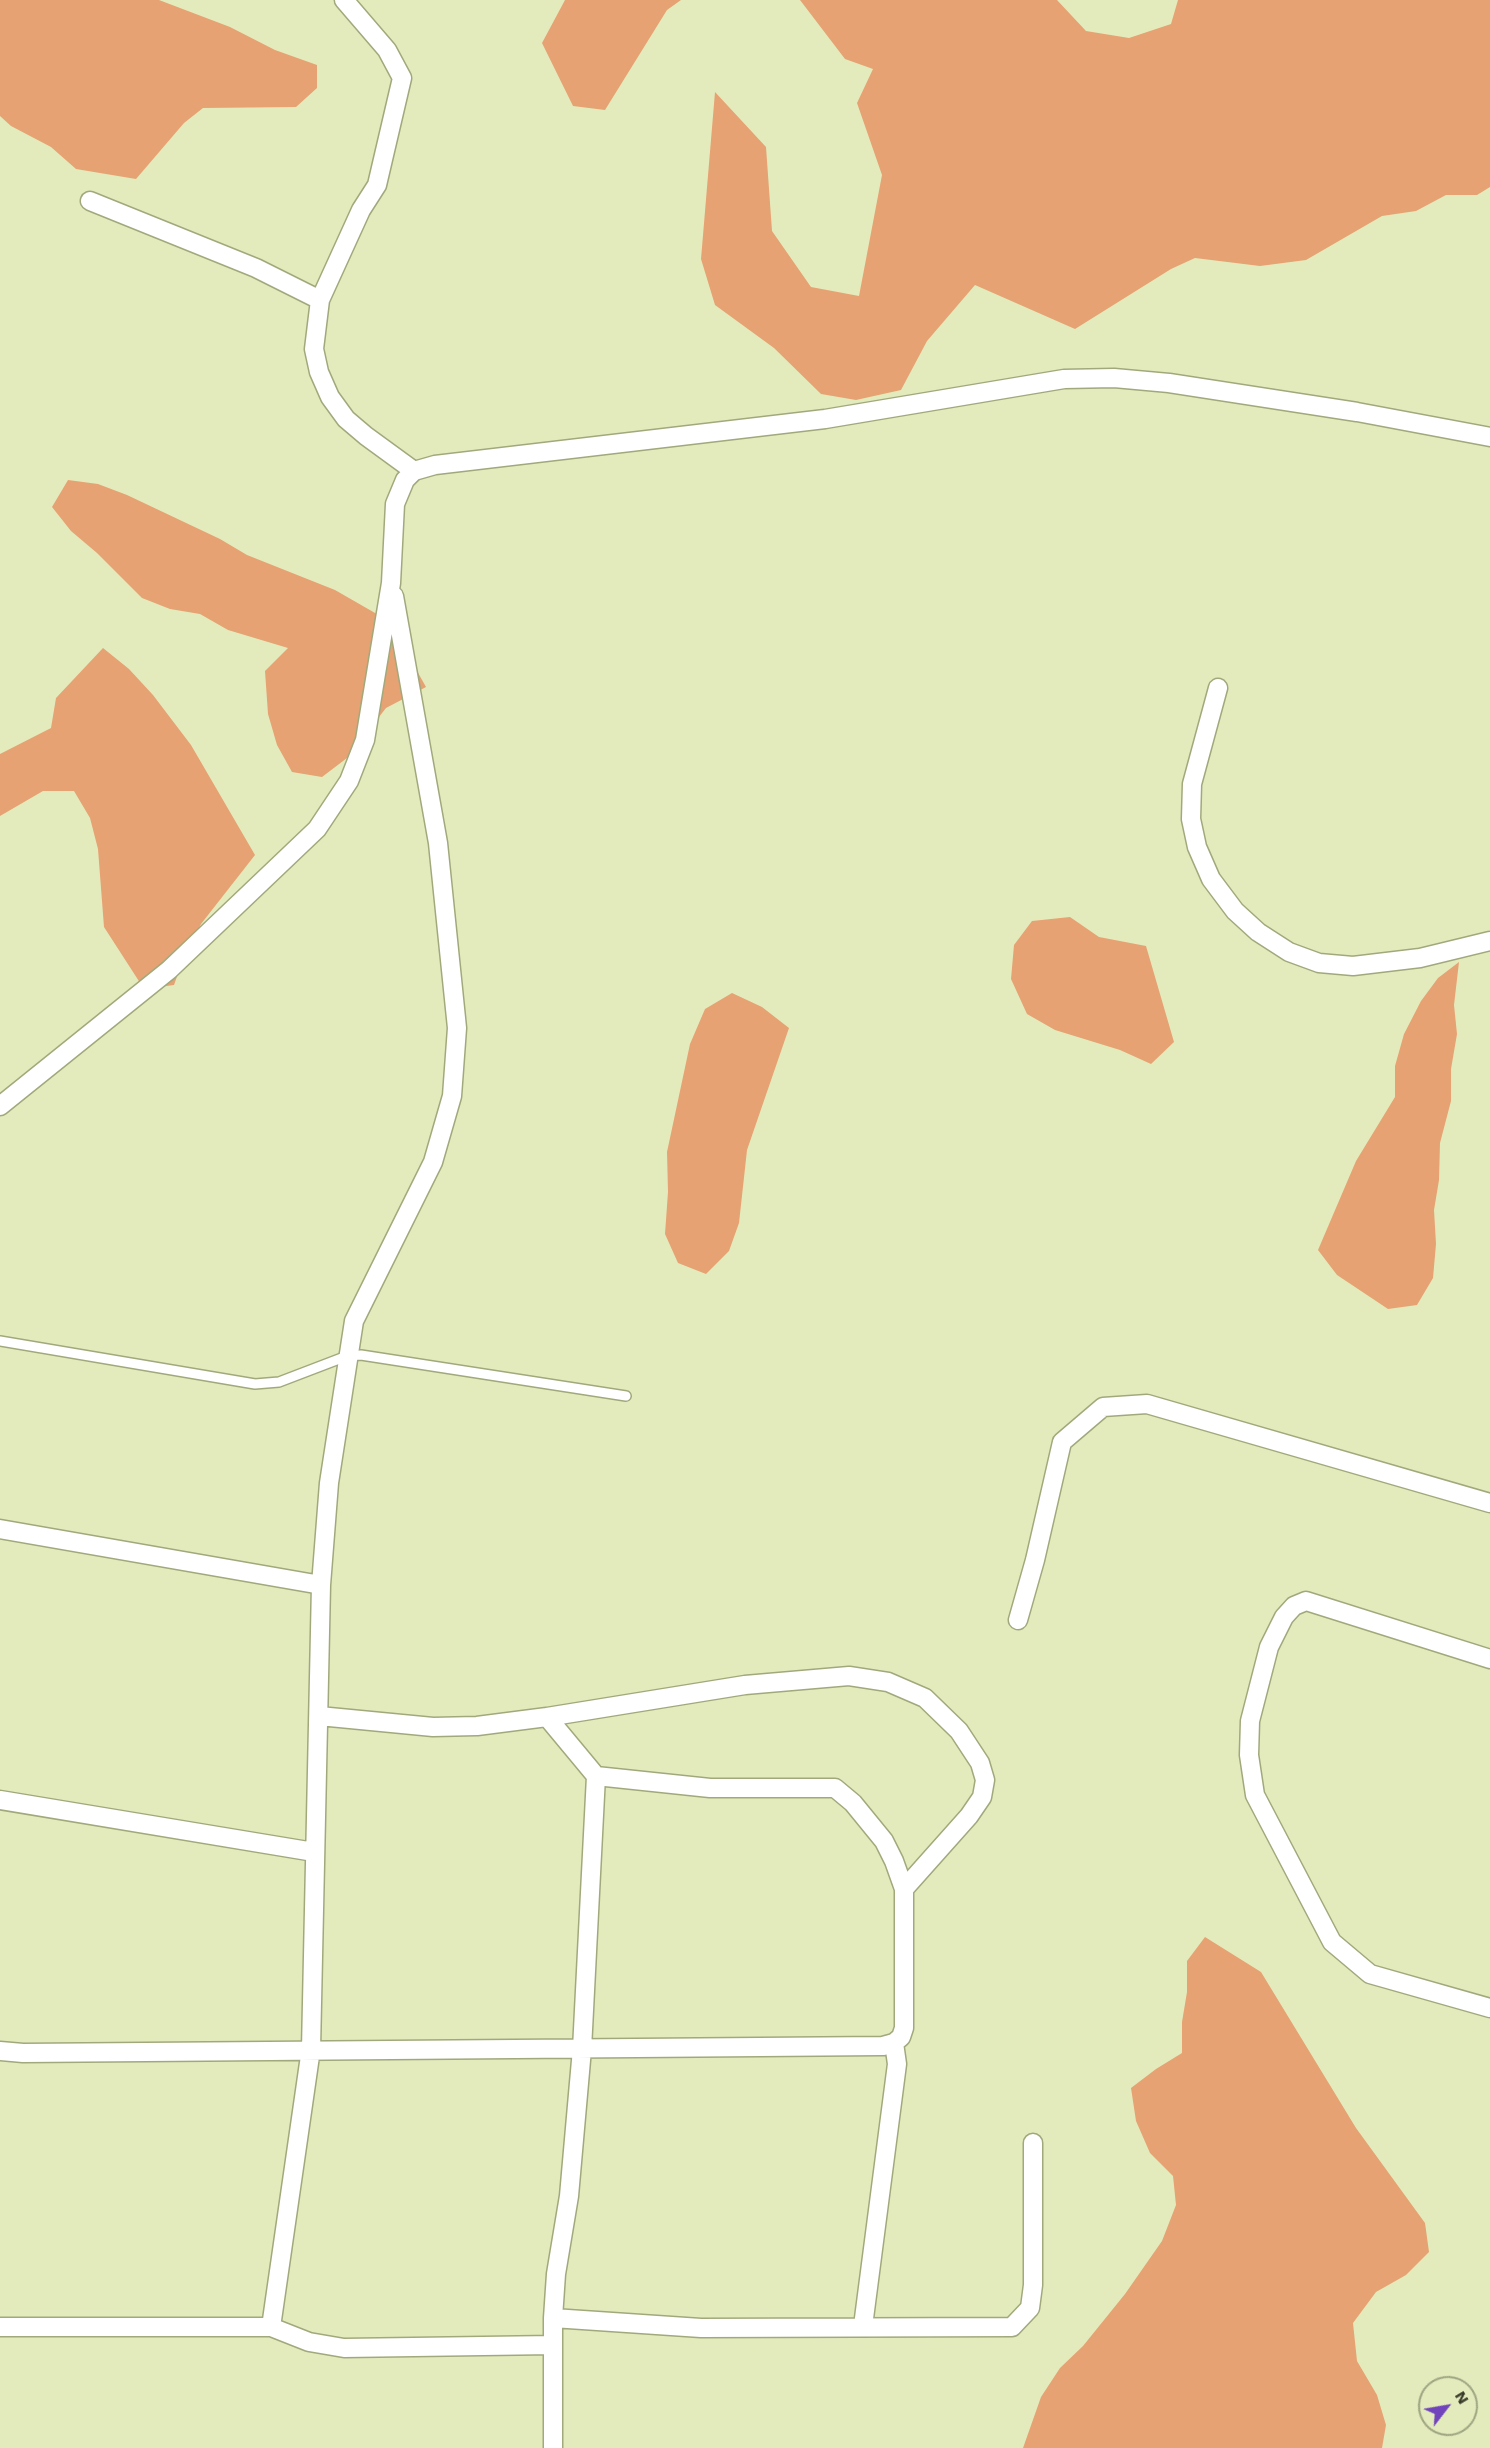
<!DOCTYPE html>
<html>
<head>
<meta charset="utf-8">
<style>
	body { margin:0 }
	#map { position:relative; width:1490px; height:2448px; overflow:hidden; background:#e3ebbd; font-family:"Work Sans",sans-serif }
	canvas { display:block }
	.north { position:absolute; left:1418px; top:2376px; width:60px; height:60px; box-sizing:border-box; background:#e3ebbd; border:2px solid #9ea581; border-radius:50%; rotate:59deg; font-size:16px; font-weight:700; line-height:24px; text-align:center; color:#373b28 }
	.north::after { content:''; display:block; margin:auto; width:21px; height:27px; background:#7144bc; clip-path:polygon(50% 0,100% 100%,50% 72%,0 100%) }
</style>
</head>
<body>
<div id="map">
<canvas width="1490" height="2448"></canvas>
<div class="north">N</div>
</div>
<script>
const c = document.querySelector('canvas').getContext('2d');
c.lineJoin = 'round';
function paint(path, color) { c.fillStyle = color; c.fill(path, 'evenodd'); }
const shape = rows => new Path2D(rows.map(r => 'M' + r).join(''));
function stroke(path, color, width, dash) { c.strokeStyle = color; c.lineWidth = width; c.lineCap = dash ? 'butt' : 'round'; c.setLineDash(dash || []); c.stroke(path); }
paint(shape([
	[0,0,159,0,230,27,275,50,317,65,317,88,296,107,203,108,184,123,136,179,76,169,51,147,11,126,0,116],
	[565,0,681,0,667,10,605,110,573,106,542,43],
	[800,0,1057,0,1086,31,1129,38,1171,24,1178,0,1490,0,1490,187,1477,195,1446,195,1416,211,1382,216,1306,260,1260,266,1195,258,1171,269,1075,329,975,285,927,341,901,390,856,400,821,394,774,348,715,305,701,259,715,92,766,147,772,231,811,287,859,296,882,175,857,103,873,69,845,59],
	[68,480,98,484,127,495,220,539,247,555,335,590,389,621,426,687,386,708,347,758,322,777,292,772,277,745,268,714,265,671,288,648,228,630,200,614,170,609,142,598,97,553,71,531,52,507],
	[103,648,129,669,153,695,191,745,255,855,201,924,184,957,174,985,144,989,104,927,98,849,90,818,74,791,43,791,0,816,0,754,51,728,56,698],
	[1070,917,1099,937,1146,946,1174,1042,1151,1064,1120,1050,1055,1030,1027,1014,1011,979,1014,945,1032,921],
	[1459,962,1454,1005,1457,1034,1451,1069,1451,1101,1440,1143,1439,1180,1434,1210,1436,1244,1433,1278,1417,1305,1388,1309,1337,1275,1318,1250,1356,1161,1395,1097,1395,1066,1404,1034,1421,1001,1438,978],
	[732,993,762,1007,789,1028,747,1150,739,1223,729,1251,706,1274,678,1263,665,1234,668,1192,667,1152,690,1044,705,1009],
	[1205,1937,1261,1972,1356,2128,1425,2223,1429,2252,1406,2275,1376,2292,1353,2323,1357,2361,1377,2395,1386,2425,1382,2448,1023,2448,1041,2397,1060,2368,1083,2346,1125,2294,1162,2241,1176,2205,1173,2176,1150,2153,1136,2121,1131,2088,1156,2069,1182,2053,1182,2022,1187,1992,1187,1961]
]), '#e6a272');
const service = shape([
	[0,1341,255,1384,279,1382,347,1356,361,1355,626,1396]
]);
const minor = shape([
	[344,0,387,50,402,78,377,185,361,210,320,300,314,349,319,372,330,397,346,419,366,436,414,471],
	[90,201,256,268,320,300],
	[1218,688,1192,784,1191,819,1197,847,1211,879,1235,911,1258,932,1289,952,1319,963,1353,966,1420,958,1490,941],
	[0,1106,169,970,317,829,349,781,365,740,391,583,395,504,405,480,414,471,435,465,825,419,1064,379,1114,378,1169,383,1357,412,1490,437],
	[0,1529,321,1585],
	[1018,1620,1035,1560,1062,1442,1103,1407,1147,1404,1490,1503],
	[1490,1659,1306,1601,1294,1606,1284,1617,1269,1647,1250,1721,1249,1755,1255,1795,1332,1942,1370,1974,1490,2008],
	[319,1716,433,1727,477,1726,547,1717,596,1776,582,2049,569,2196,556,2274,553,2318,553,2448],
	[547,1717,745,1685,849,1676,888,1682,925,1698,959,1731,980,1763,985,1780,982,1797,969,1816,904,1889],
	[0,1800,314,1852],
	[0,2051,23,2053,883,2046,894,2043,901,2037,904,2028,904,1889,894,1861,884,1841,853,1803,835,1788,710,1788,596,1776],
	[553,2318,701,2328,1012,2327,1030,2308,1033,2285,1033,2143],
	[863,2326,897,2064,894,2043],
	[0,2327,271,2327,309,2342,344,2348,553,2345],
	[271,2327,311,2049,321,1585,329,1483,354,1321,433,1162,452,1096,457,1028,438,843,394,596]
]);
stroke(service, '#a1a97c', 12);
stroke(minor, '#a1a97c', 21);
stroke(service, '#fff', 9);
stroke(minor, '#fff', 18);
</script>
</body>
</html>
